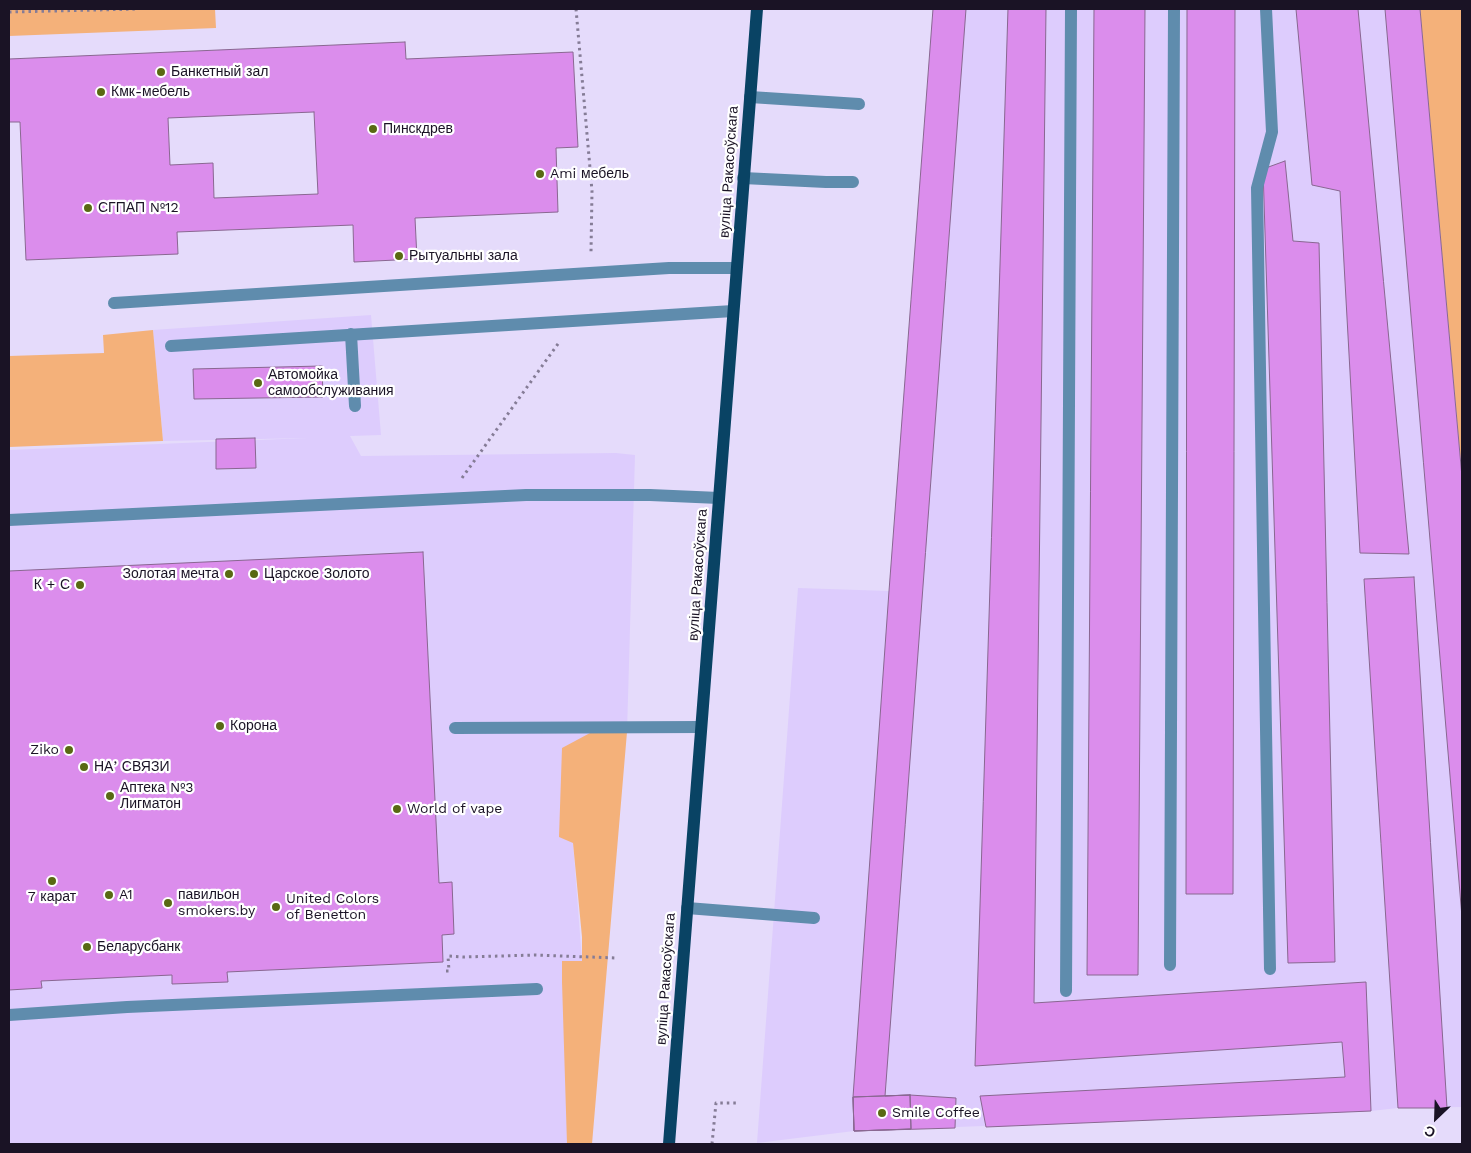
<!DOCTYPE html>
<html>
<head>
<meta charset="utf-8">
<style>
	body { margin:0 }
	#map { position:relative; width:1471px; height:1153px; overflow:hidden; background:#e5dbfb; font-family:"Work Sans",sans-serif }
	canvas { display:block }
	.frame { position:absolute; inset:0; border:10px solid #1a1325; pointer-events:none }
	.north { position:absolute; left:1411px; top:1093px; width:50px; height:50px; -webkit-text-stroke:4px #fff; paint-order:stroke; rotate:204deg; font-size:14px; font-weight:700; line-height:20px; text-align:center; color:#1a1325 }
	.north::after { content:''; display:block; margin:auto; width:18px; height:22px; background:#1a1325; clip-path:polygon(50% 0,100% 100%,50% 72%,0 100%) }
</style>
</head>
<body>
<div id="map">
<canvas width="1471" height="1153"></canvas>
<div class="frame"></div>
<div class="north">С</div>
</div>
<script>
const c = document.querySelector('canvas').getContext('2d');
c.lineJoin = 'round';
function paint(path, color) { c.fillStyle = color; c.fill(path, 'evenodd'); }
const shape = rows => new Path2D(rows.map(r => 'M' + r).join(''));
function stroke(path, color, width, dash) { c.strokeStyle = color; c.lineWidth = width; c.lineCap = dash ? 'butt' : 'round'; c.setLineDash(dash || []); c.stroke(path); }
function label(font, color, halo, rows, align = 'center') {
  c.font = font + ' "Work Sans",sans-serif'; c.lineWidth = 4.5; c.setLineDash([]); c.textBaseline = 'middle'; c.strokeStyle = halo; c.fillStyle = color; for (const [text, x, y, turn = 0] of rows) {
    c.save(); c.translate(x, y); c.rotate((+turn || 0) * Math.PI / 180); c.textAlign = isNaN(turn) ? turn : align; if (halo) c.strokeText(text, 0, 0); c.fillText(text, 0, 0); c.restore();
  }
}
paint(shape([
	[933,9,1420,9,1462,476,1462,1107,1398,1108,1371,1111,854,1131,757,1143,798,588,889,591],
	[371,315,381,435,350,436,361,456,616,453,635,455,627,732,573,842,582,961,563,961,568,1144,9,1144,9,450,307,438,163,441,153,330]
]), '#ddccfd');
paint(shape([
	[9,9,215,9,216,28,9,36],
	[1420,9,1462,9,1462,476],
	[153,330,163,441,9,447,9,356,104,353,103,335],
	[627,732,592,1144,567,1144,562,982,562,961,582,961,582,937,573,843,559,837,562,748,590,733]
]), '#f4b17a');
const building = shape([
	[933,9,966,9,885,1096,910,1095,956,1098,955,1128,854,1131,853,1097,889,591,933,9],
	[1008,9,1046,9,1034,1003,1366,982,1371,1111,986,1127,980,1096,1345,1077,1342,1042,975,1066,1008,9],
	[1094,9,1145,9,1138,975,1087,975,1094,9],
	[1187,9,1235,9,1233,894,1186,894,1187,9],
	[1296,9,1358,9,1409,554,1360,553,1340,191,1312,185,1296,9],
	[1385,9,1420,9,1462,477,1462,917,1385,9],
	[405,42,406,59,573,52,578,147,556,148,558,212,415,218,417,259,354,262,353,225,177,232,178,254,26,260,20,122,9,122,9,59,405,42],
	[314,112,318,194,214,198,213,163,170,165,168,118,314,112],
	[1285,161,1293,241,1319,243,1335,962,1288,963,1263,169,1285,161],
	[322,366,323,397,194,399,193,369,322,366],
	[255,438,256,468,216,469,216,439,255,438],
	[423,552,439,883,452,882,454,934,442,935,443,962,227,972,228,982,172,984,172,975,41,981,42,988,9,990,9,571,423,552],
	[1414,577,1447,1108,1398,1108,1364,579,1414,577],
	[910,1095,911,1129,854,1131,853,1097,910,1095],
	[910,1095,911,1129,854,1131,853,1097,910,1095]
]);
paint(building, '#db8dec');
stroke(building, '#896791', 1);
stroke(shape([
	[576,9,592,191,591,252],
	[9,12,139,9],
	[462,478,560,341],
	[446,971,449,971,448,956,464,957,536,955,616,958],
	[712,1144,716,1103,736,1103]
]), '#857c96', 3, [2.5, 4]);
stroke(shape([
	[1266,9,1272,132,1257,188,1270,969],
	[750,97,859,104],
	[743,178,826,182,853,182],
	[114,303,669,268,736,268],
	[351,334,355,406],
	[171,346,733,311],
	[9,520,526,495,650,495,719,498],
	[455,728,701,727],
	[687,908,814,918],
	[1170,965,1174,9],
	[1066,991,1071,9],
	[9,1015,127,1007,537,989]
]), '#5f8cad', 12);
stroke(shape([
	[669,1144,757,9]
]), '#094364', 12);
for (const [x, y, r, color] of [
	[161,72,5,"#596913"],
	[101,92,5,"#596913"],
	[373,129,5,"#596913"],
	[540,174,5,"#596913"],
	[88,208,5,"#596913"],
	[399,256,5,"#596913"],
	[258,383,5,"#596913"],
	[229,574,5,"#596913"],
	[254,574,5,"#596913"],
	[80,585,5,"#596913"],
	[220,726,5,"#596913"],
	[69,750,5,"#596913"],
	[84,767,5,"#596913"],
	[110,796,5,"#596913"],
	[397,809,5,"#596913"],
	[52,881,5,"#596913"],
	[109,895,5,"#596913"],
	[168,903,5,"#596913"],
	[276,907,5,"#596913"],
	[87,947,5,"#596913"],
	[882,1113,5,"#596913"]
]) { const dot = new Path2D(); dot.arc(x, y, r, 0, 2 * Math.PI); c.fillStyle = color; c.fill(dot); stroke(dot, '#fff', 2); }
label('14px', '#1a1325', '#fff', [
	["Банкетный зал",171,72],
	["Кмк-мебель",111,92],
	["Пинскдрев",383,129],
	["Ami мебель",550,174],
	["СГПАП №12",98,208],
	["Рытуальны зала",409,256],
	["Автомойка",268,375],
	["самообслуживания",268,391],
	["Золотая мечта",219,574,"right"],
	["Царское Золото",264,574],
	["К + С",70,585,"right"],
	["Корона",230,726],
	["Ziko",59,750,"right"],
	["НАʼСВЯЗИ",94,767],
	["Аптека №3",120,788],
	["Лигматон",120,804],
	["World of vape",407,809],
	["A1",119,895],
	["павильон",178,895],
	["smokers.by",178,911],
	["7 карат",52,897,"center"],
	["United Colors",286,899],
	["of Benetton",286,915],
	["Беларусбанк",97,947],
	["Smile Coffee",892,1113]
], 'left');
label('14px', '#1a1325', '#fff', [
	["вуліца Ракасоўскага",729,172,-86],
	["вуліца Ракасоўскага",698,575,-86],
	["вуліца Ракасоўскага",666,979,-86]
]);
</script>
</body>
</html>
